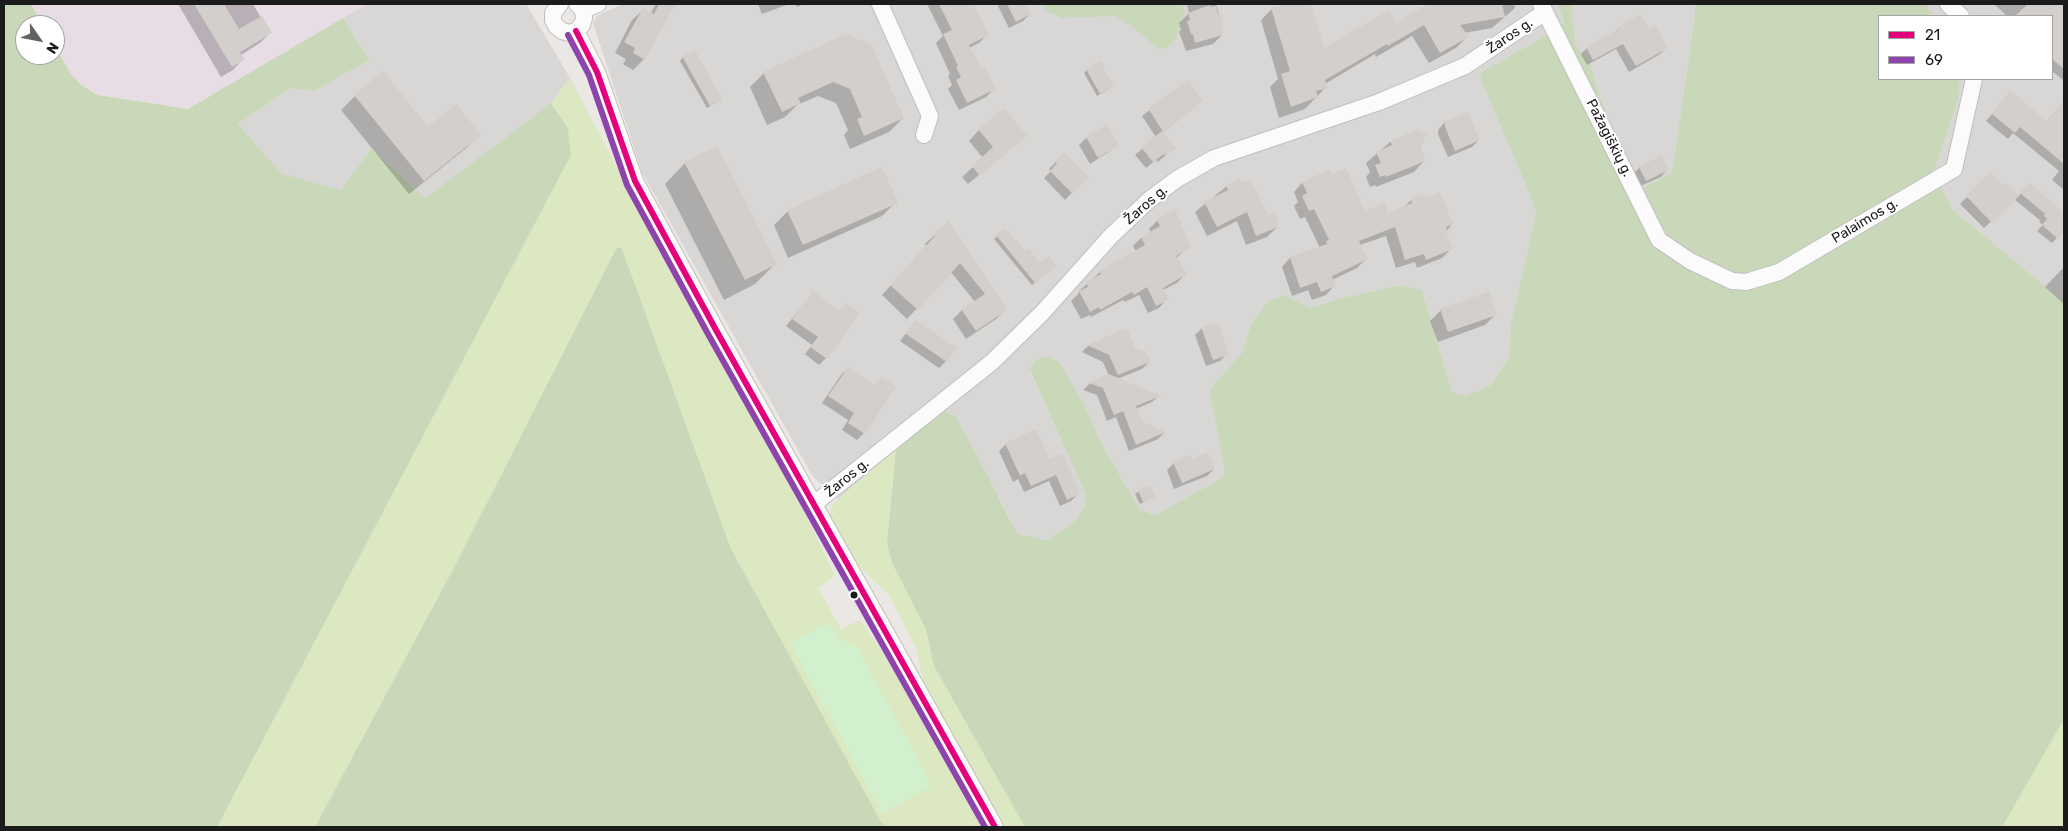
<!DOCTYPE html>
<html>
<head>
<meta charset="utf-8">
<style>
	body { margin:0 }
	#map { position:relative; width:2068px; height:831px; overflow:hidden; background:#eae7e4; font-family:Rubik,sans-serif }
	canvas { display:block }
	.frame { position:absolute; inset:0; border:5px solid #1b1b1b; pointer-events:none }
	.legend { position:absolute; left:1878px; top:15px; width:175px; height:65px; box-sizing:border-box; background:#fff; border:1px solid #a4a4a4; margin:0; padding:6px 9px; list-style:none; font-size:15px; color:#1b1b1b }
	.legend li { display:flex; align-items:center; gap:10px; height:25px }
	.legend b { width:25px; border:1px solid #a4a4a4 }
	.north { position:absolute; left:15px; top:15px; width:50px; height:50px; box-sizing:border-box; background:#fff; border:1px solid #a4a4a4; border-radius:50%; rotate:123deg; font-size:14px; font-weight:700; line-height:20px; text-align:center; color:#1b1b1b }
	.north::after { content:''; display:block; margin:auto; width:18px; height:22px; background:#636261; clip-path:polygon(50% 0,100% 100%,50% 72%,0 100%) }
</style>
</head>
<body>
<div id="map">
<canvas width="2068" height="831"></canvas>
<div class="frame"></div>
<ul class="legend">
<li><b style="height:6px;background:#e5007d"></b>21</li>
<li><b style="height:6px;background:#8e44ad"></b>69</li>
</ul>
<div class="north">N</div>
</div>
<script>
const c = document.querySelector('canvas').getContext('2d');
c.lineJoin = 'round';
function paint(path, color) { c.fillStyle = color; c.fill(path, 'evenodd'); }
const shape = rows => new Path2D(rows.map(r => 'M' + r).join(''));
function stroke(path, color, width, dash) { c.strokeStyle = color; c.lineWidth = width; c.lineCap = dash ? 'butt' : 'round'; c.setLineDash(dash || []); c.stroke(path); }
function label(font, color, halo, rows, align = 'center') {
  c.font = font + ' Rubik,sans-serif'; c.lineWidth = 4; c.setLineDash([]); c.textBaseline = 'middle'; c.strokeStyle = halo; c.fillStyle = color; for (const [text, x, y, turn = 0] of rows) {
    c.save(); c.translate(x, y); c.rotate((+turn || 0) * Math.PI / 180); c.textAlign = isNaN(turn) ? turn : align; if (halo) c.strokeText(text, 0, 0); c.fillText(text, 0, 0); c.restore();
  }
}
paint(shape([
	[367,4,526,4,570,78,551,103,425,198,371,148,341,190,282,175,238,124,291,88,314,91,368,60,343,18],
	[623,4,1558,4,1564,22,1542,38,1523,177,1536,213,1511,323,1509,357,1490,386,1465,396,1452,392,1422,290,1401,285,1342,298,1311,308,1284,295,1268,301,1251,325,1241,354,1214,384,1210,393,1225,473,1220,479,1155,515,1140,510,1103,446,1084,405,1030,372,1086,495,1084,507,1076,520,1048,540,1018,534,1002,502,943,411,838,499,813,477,642,172,593,23,597,16],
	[1571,4,1695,4,1695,14,1672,173,1640,189,1603,107,1590,63,1575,44],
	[1928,4,2064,4,2064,302,1953,210,1933,173,1958,100,1960,79,2052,79,2052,16,1934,16,1928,8]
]), '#d9d7d5');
paint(shape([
	[31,4,367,4,188,109,99,95,81,85,71,74,55,46,55,25,43,25]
]), '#e8dce5');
paint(shape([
	[570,78,684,295,782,465,835,576,818,588,841,629,860,620,887,658,981,827,887,827,881,822,731,549,622,249,617,247,458,560,315,827,217,827,571,155,568,127,551,103],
	[896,449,887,544,892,563,926,629,934,666,1025,827,1004,827,923,680,916,648,888,594,856,564,831,522,830,514,834,503],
	[2064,719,2064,827,2002,827]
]), '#dbe8c2');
paint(shape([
	[4,4,31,4,43,25,25,25,25,55,55,55,55,46,71,74,81,85,98,95,188,109,343,18,369,60,314,91,291,88,238,124,282,174,341,190,371,148,425,198,551,103,568,128,571,155,217,827,4,827],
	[1043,4,1182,4,1185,10,1176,39,1165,49,1157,48,1133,27,1115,16,1062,18,1047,11],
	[1558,4,1571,4,1575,44,1590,63,1603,107,1640,189,1672,173,1695,14,1695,4,1928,4,1928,8,1934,16,1879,16,1879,79,1960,79,1958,100,1933,173,1953,210,2064,302,2064,719,2002,827,1025,827,934,666,926,629,892,563,887,544,896,449,943,411,956,417,1018,534,1048,540,1076,520,1084,507,1086,495,1030,371,1035,360,1047,356,1060,363,1084,405,1103,446,1140,510,1155,515,1220,479,1225,473,1210,393,1214,384,1241,354,1251,325,1268,301,1284,295,1311,308,1342,298,1401,285,1422,290,1452,392,1465,396,1490,386,1509,357,1511,323,1536,213,1523,177,1480,78,1482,72,1542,38,1564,22],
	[617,247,622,249,731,549,881,822,887,827,315,827,458,560]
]), '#c8d8b9');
paint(shape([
	[827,623,839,639,858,648,932,786,882,813,790,643]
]), '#d3f0ce');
paint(shape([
	[462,13,518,34,532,56,510,106,395,59],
	[1408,40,1426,70,1359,97,1346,75]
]), '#dad8d7');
paint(shape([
	[178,4,253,4,270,33,260,43,241,55,243,59,233,70,221,77],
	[656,4,674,4,644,59,633,70,623,64,626,59,615,53,632,20,643,10,650,14],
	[758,4,789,4,762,14],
	[795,4,804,4,797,7],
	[927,4,973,4,987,35,979,43,969,48,980,69,994,89,986,97,959,110,948,89,952,85,948,76,950,74,936,43,943,36],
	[1000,4,1025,4,1030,14,1023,21,1009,28,998,6],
	[1187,4,1216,4,1222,25,1220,27,1222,35,1213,44,1186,51,1179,32,1181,30,1179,23,1189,13],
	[1284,4,1307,4,1323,50,1396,24,1430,4,1514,4,1515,8,1492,28,1464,33,1467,37,1456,48,1429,63,1412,36,1376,57,1375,54,1325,84,1326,87,1305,109,1279,118,1270,87,1278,79,1261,20,1272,9],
	[1994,4,2052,4,2064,17,2064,27,2062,29,2064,30,2064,81,2052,71,2052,16,2007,16],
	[1618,29,1648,31,1666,48,1660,54,1629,72,1616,49,1587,65,1581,54,1587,48,1612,34],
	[846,36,903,118,889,132,850,149,844,135,848,130,836,103,818,96,797,105,785,117,767,125,750,87,764,73],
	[683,57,721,99,717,102,707,108,680,61],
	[1087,70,1109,89,1097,96,1084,73],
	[1187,82,1202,101,1162,133,1174,148,1158,162,1156,160,1146,168,1135,155,1156,137,1142,116],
	[2010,93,2046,122,2062,104,2064,106,2064,190,2052,180,2059,171,2013,133,2008,139,1986,121],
	[355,96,428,128,479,135,465,149,409,194,341,110],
	[1445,122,1479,140,1472,147,1448,157,1438,134,1438,130],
	[1106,126,1117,144,1110,151,1090,164,1079,145,1086,138],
	[979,130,1014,146,968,184,962,177,983,158,969,141],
	[1416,131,1424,161,1414,172,1376,187,1375,185,1370,187,1366,177,1370,172,1366,163,1390,142],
	[1064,154,1087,177,1065,200,1044,178,1051,171,1049,169],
	[1662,157,1667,170,1661,177,1638,187,1632,175,1639,168],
	[685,163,775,264,755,284,724,300,665,184],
	[1990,174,2003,187,2018,197,2029,184,2064,214,2064,230,2052,243,2037,231,2043,225,2039,222,2041,221,2014,199,1984,228,1960,204],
	[1332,176,1365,212,1388,214,1403,208,1411,200,1424,200,1452,224,1445,233,1451,249,1442,258,1417,268,1415,262,1396,268,1386,236,1360,245,1366,259,1357,268,1332,280,1334,286,1326,295,1312,300,1308,290,1292,296,1282,267,1290,258,1320,248,1305,217,1300,219,1294,206,1298,202,1294,192,1302,183],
	[1227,186,1268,217,1277,227,1267,237,1246,245,1237,221,1207,236,1195,212],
	[896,202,882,216,788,258,774,225,788,211],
	[1174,211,1189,247,1176,258,1185,274,1177,283,1163,290,1167,299,1159,308,1148,313,1139,295,1125,302,1123,300,1091,317,1090,315,1081,319,1071,301,1079,293,1078,292,1100,272,1136,251,1133,246,1141,238,1151,232,1149,229,1158,220],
	[949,222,1005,310,996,319,966,339,953,319,962,310,975,302,951,272,907,319,882,295,926,246,925,244],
	[1005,229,1025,252,1039,265,1052,269,1032,285,994,239],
	[2062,269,2064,270,2064,304,2045,287],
	[813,293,826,358,819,365,805,354,812,345,786,326],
	[1441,310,1496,314,1485,325,1438,342,1430,321],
	[916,321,946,361,939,368,900,341],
	[1202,328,1227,354,1220,361,1206,366,1195,335],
	[1126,330,1134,349,1149,362,1142,369,1117,379,1159,396,1152,402,1136,409,1142,423,1164,433,1158,439,1129,451,1116,417,1107,421,1097,395,1083,390,1089,384,1109,376,1103,362,1082,352,1088,346],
	[848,368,875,386,882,379,864,433,857,440,842,430,848,420,822,403,841,375],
	[1006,444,1048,461,1078,494,1071,501,1060,506,1049,481,1024,492,1018,479,1013,482,999,451],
	[1174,463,1214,469,1207,476,1174,489,1167,470],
	[1139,491,1155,496,1140,504,1135,494]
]), '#0003');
paint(shape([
	[194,4,224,4,239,29,262,16,272,33,240,52,245,59,232,67],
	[659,4,675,4,645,60,633,53,635,48,624,42,643,8,654,14],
	[939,4,974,4,989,35,969,45,981,68,984,66,996,89,967,103,956,80,961,77,956,67,958,66,943,34,952,30],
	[1007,4,1026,4,1031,14,1016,22],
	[1284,4,1311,4,1324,48,1389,10,1396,23,1427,4,1502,4,1505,17,1460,25,1469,37,1440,53,1424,25,1388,46,1387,44,1325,80,1328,88,1316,91,1318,97,1291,107,1281,74,1290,71,1271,8],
	[2028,4,2060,4,2064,8,2064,69,2052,59,2052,16,2015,16],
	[1210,5,1210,7,1216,6,1218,14,1220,13,1224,25,1221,26,1223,35,1195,43,1193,34,1191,34,1187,21,1190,20,1188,13],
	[1640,14,1649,29,1655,25,1668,48,1636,66,1623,44,1593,60,1586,47,1618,30,1617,28],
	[846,34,871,44,904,118,864,136,857,119,862,117,850,89,833,82,798,98,801,103,782,112,763,72],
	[695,50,722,99,710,106,682,56],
	[1100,61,1114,86,1100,94,1086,69],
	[383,71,428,127,456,104,481,135,424,181,354,95],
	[1188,80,1203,101,1163,132,1148,108],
	[2010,91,2047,121,2064,99,2064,164,2020,127,2015,133,1992,114],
	[1004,108,1027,136,979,175,972,166,993,147,978,129],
	[1468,112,1480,140,1455,151,1445,127,1445,121],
	[1107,124,1119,145,1098,158,1086,137],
	[1416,130,1427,134,1420,148,1426,161,1386,177,1386,175,1380,177,1375,165,1381,163,1376,152,1392,145,1390,141],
	[1162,131,1176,148,1166,156,1164,154,1153,162,1141,147],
	[717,146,777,264,745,280,684,162],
	[1064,152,1089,177,1073,194,1050,171,1057,163,1055,161],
	[1662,155,1669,170,1646,181,1639,167],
	[882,167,898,203,803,245,787,210],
	[1346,168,1365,211,1385,203,1388,213,1412,203,1411,199,1423,194,1425,198,1440,192,1453,224,1446,227,1448,232,1446,232,1453,249,1426,260,1424,254,1405,260,1395,227,1359,241,1368,259,1332,276,1336,286,1321,292,1317,282,1300,288,1290,257,1327,244,1326,241,1329,240,1314,209,1309,211,1302,196,1307,193,1302,182,1330,169,1332,174],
	[1990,172,2003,185,2006,183,2019,196,1992,223,1966,196],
	[1239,179,1242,183,1250,179,1268,215,1276,212,1278,227,1256,236,1247,212,1217,227,1204,202,1228,190,1226,185],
	[2029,182,2064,213,2064,232,2058,239,2042,225,2047,219,2044,216,2045,214,2020,193],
	[1175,209,1191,248,1176,256,1187,274,1163,288,1169,300,1156,306,1147,287,1134,295,1132,292,1100,310,1099,307,1090,312,1079,291,1088,287,1086,282,1101,274,1099,271,1109,265,1145,245,1141,237,1160,226,1157,219],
	[949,221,1007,310,976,331,961,309,985,294,960,263,918,310,890,285,935,236,933,234],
	[1005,228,1025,251,1028,248,1039,263,1049,256,1057,266,1035,283,996,235],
	[813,291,840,311,846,303,860,313,827,359,810,347,818,337,792,319],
	[1489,292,1497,315,1448,332,1440,309],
	[916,320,957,348,947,362,906,334],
	[1213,323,1214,325,1218,323,1229,355,1213,360,1201,327],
	[1127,328,1135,348,1146,352,1150,362,1118,375,1109,355,1087,345],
	[848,367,876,386,882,377,896,387,865,434,848,423,854,413,828,396],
	[1109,374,1161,396,1136,406,1143,422,1166,432,1136,445,1123,411,1114,415,1103,388,1089,383],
	[1036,429,1049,459,1062,453,1080,494,1067,500,1056,475,1031,486,1025,473,1020,476,1005,443],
	[1208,452,1215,469,1182,483,1173,462,1190,455,1192,459],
	[1151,485,1156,497,1143,502,1138,490]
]), '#d2cfcc');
const street = shape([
	[560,4,553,13,553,20,556,26,562,31,569,33,576,31,582,25,584,18,583,10,577,4],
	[880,4,930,116,924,135],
	[1541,4,1659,240,1690,261,1732,281,1746,282,1779,272,1954,169,1974,79],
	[1948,4,1961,16],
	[583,10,598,4],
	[576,31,597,72,635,181,716,330,995,827],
	[814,504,992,362,1042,313,1111,236,1149,200,1177,179,1214,158,1379,102,1465,66,1545,12]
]);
stroke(street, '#c1bfbe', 18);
stroke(street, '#fcfbfb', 16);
stroke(shape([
	[576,31,597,72,635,181,716,330,995,827]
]), '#e5007d', 6);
stroke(shape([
	[568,35,589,75,627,185,708,334,985,827]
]), '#8e44ad', 6);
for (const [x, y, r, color] of [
	[854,595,4.5,"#1b1b1b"]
]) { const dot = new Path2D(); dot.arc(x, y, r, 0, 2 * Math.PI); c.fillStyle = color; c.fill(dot); stroke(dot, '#fff', 2); }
label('14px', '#1b1b1b', '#fff', [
	["Žaros g.",1510,36,-34],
	["Pažagiškių g.",1609,138,63],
	["Žaros g.",1146,205,-41],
	["Palaimos g.",1865,221,-31],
	["Žaros g.",847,478,-39]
]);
</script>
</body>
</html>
